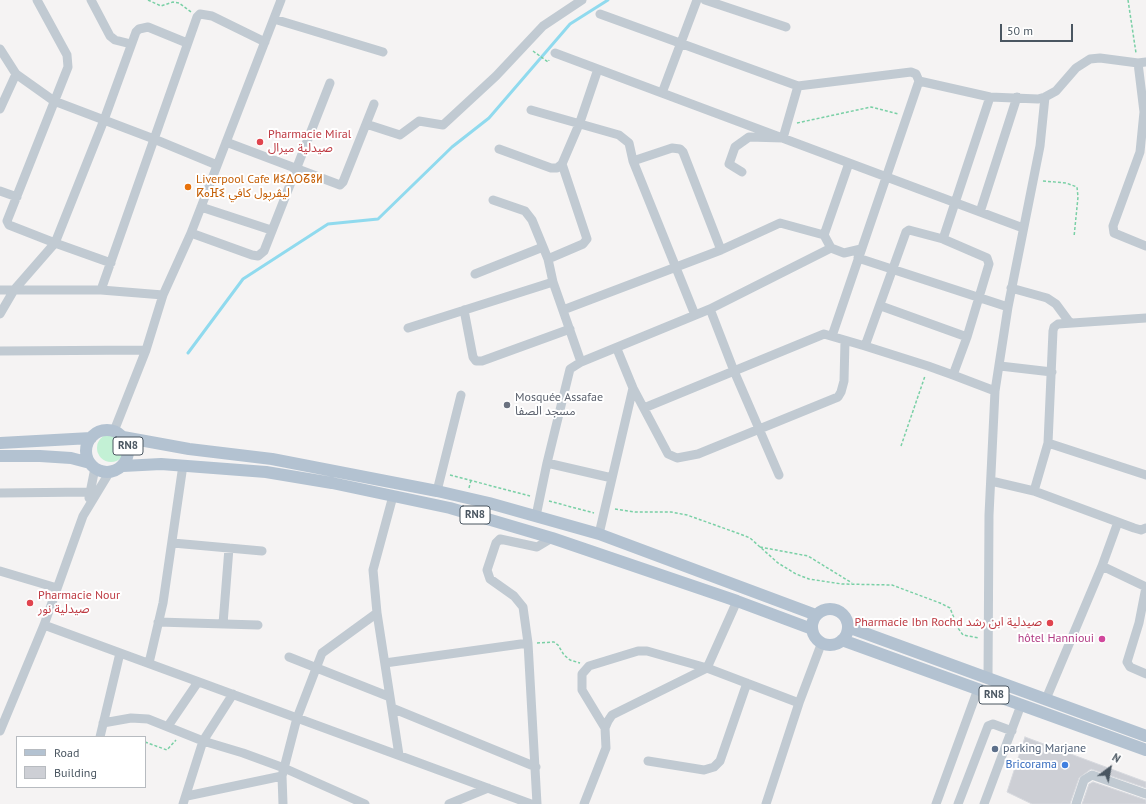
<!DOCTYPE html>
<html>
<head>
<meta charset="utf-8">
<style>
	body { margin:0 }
	#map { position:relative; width:1146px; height:804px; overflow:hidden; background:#f5f3f3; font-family:"PT Sans",sans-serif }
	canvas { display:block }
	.legend { position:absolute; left:16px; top:736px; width:130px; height:52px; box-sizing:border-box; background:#fff; border:1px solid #b7bbc0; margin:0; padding:5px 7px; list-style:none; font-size:12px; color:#4a5661 }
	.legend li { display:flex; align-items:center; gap:8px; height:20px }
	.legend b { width:20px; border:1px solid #b7bbc0 }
	.north { position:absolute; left:1090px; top:748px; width:40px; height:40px; -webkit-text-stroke:3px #fff; paint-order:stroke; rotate:32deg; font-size:11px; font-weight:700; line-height:16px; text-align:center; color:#4a5661 }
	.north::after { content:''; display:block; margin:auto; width:14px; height:18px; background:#4a5661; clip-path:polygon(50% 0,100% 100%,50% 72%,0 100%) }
	.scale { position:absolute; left:1000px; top:24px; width:73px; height:18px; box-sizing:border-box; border:2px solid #4a5661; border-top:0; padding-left:5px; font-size:12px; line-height:14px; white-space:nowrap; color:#4a5661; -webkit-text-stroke:3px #fff; paint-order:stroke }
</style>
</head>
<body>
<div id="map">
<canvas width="1146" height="804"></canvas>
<ul class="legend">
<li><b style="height:5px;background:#b3c2d1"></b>Road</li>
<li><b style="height:11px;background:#cdcfd5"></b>Building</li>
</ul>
<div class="north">N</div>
<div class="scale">50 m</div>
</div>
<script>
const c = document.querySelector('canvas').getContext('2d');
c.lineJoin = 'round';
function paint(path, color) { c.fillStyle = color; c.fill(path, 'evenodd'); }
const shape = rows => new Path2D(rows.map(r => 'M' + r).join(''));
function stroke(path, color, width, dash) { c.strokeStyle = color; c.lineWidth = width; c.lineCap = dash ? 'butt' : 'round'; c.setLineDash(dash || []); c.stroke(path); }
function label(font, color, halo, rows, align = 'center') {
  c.font = font + ' "PT Sans","Noto Sans Arabic","Noto Sans Tifinagh",sans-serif'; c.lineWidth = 4; c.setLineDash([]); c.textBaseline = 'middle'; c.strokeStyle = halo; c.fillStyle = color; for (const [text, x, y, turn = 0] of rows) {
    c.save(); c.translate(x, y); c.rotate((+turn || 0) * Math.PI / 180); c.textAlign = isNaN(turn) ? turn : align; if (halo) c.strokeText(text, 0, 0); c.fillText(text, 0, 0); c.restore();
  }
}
paint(shape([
	'97 448a14 14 0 1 1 28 0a14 14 0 1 1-28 0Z'
]), '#c3f1d5');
stroke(shape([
	[188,353,243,279,328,224,378,219,452,147,489,118,570,24,608,0]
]), '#90daee', 3);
const building = shape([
	[1025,737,1146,782,1146,788,1091,769,1079,778,1070,804,1032,804,1007,792,1025,737],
	[1093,782,1146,800,1146,804,1082,804,1089,784,1093,782]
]);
paint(building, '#cdcfd5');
stroke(building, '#d7d9de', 1);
stroke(shape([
	[148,0,161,6,173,2,179,3,191,12],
	[1128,0,1136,53],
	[533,51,548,62,549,60],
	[797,123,871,107,898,114],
	[1043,181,1066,183,1077,187,1078,197,1074,237],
	[901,446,925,376],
	[450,475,530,496],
	[469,488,471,480],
	[549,501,594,513],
	[615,509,635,512,671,512,687,515,740,534,750,538,778,563,796,574,809,579,842,584,892,585,940,603,950,608,958,628,963,635,979,638],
	[760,547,808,556,852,583],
	[537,643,554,642,558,645,564,655,570,660,580,663],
	[145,742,167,750,176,740]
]), '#7ad0a6', 1.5, [3, 2]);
stroke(shape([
	[37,0,67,55,68,67,7,221,9,225,55,243,104,120,136,32,139,29,148,27,187,43],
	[91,0,110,36,115,40,131,44],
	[705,0,786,27],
	[600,14,798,86,911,72,916,74,919,81,832,336],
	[274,19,383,52],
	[0,49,16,74,54,101,154,139,217,165],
	[555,53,1023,228],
	[1138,63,1144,112,1140,152,1113,226,1114,233,1146,246],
	[919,81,990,97,1038,99,1045,97,1056,91,1076,68,1090,59,1100,58,1138,63,1146,62],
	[662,93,697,0],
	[0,109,16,74],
	[531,110,619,135,629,143,633,161],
	[366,124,400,135,419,121,443,125,496,76,543,26,582,0],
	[226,142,340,185,343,182,374,104],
	[499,149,551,168,557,168,562,164,580,122,598,69],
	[742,172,729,164,735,147,749,137,783,138,798,86],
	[0,191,17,197],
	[493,200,525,211,532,220,548,259,553,282,581,362],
	[201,207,271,230],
	[980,212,1017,97],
	[191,233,252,255,258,256,264,251,330,83],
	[943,239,990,97],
	[831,248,824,235,849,163],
	[858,258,1008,307],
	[548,259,583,244,587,239,562,164],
	[475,274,543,247],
	[1011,288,1047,298,1056,304,1070,323],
	[0,290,101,290,163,295],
	[101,290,197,17,200,14,212,16,265,42],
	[881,306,967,337],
	[710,309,734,371,779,475],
	[464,310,473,357,476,361,482,361,570,329],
	[563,310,721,250,780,223,824,235],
	[0,314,14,290,55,243,111,263],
	[695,315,633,161,672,148,680,149,683,152,721,250],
	[408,328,553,282],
	[617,349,633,388,668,454,677,458,698,454,838,397,841,392,844,381,845,341],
	[0,351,146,350],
	[1000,366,1052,372],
	[953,375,967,337,989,264,987,258,943,239,909,230,906,232,865,346,928,366,953,375,995,391],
	[644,408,824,334,865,346],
	[114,431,146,350,163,295,191,233,281,0],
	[1048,443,1146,475],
	[547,463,612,478],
	[991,481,1034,491,1134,528,1141,530,1146,528],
	[437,491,461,395],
	[1034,491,1048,443,1053,331,1054,327,1058,324,1146,318],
	[0,493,90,492],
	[393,496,373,570,377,613,399,755],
	[89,498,95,468],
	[536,516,547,463,570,369,581,362,710,309,831,248,844,253,861,249],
	[599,534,633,388],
	[173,543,262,551],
	[1102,566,1146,587],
	[0,571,57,588],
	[1146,587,1139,623,1127,662,1130,667,1146,674],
	[158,622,258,625],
	[223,624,229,548],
	[44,625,531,804],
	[289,657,390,697],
	[149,663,163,603,183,465],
	[385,663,528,643],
	[988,678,989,515,995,391,1008,307,1040,146,1045,97],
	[1046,699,1102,566,1118,522],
	[392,708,536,767],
	[103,723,131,718,148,719,203,741,243,753,284,768,365,804],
	[168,726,198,682],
	[605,728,582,690,582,674,589,666,638,651,647,651,707,668,799,703],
	[0,731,44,625,83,516,109,473],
	[100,737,120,653],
	[648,761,704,770,714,767,720,761,747,683],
	[187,796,282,776],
	[183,804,203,741,233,694],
	[283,804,282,776,297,718,322,653,377,613],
	[449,804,488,788],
	[537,804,528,643,523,607,514,596,490,579,487,570,496,543,500,539,537,547,552,538],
	[584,804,606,748,605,728,608,721,612,715,707,668,737,601],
	[766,804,799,703,822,642],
	[936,804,978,689],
	[958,804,988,726,993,724,1012,731],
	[984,804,1021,705],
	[1076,804,1084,780,1092,775,1146,794]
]), '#c1cad2', 9);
stroke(shape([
	'86 451a21 21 0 1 1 42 0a21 21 0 1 1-42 0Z',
	[123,437,189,449,272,459,437,491,489,503,599,534,816,615],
	[0,443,91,438],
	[0,456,40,456,71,458,90,463],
	[123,466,161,464,266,472,332,483,450,508,552,538,737,601,812,629],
	'812 627a18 18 0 1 1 36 0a18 18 0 1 1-36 0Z',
	[848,627,1146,736],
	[842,640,1146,750]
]), '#b3c2d1', 12);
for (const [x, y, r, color] of [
	[260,142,4,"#e0444e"],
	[188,187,4,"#e8710a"],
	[507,405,4,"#6b7280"],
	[30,603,4,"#e0444e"],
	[1050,623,4,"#e0444e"],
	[1102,639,4,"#d1479c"],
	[995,749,4,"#5c6f8a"],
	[1065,765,4,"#3f7fe0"]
]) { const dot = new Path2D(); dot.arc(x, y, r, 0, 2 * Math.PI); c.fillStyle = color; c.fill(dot); stroke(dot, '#fff', 1.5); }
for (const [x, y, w] of [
	[128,446,30],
	[475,515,30],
	[994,695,30]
]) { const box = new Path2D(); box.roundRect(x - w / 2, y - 9, w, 18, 3); c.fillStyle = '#fff'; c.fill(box); stroke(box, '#4a5661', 1); }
label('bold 11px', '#4a5661', null, [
	["RN8",128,446],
	["RN8",475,515],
	["RN8",994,695]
]);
label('12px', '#be3a42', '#fff', [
	["Pharmacie Miral",268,135],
	["صيدلية ميرال",268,149],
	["Pharmacie Nour",38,596],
	["صيدلية نور",38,610],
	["Pharmacie Ibn Rochd صيدلية ابن رشد",1042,623,"right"]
], 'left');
label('12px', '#c56008', '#fff', [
	["Liverpool Cafe ⵍⵉⵠⵔⵒⵓⵍ",196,180],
	["ⴽⴰⴼⵉ ليڤرپول كافي",196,194]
], 'left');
label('12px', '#5b616d', '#fff', [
	["Mosquée Assafae",515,398],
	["مسجد الصفا",515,412]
], 'left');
label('12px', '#b23c85', '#fff', [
	["hôtel Hannioui",1094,639]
], 'right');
label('12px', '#4e5e75', '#fff', [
	["parking Marjane",1003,749]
], 'left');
label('12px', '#366cbe', '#fff', [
	["Bricorama",1057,765]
], 'right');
</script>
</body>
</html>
